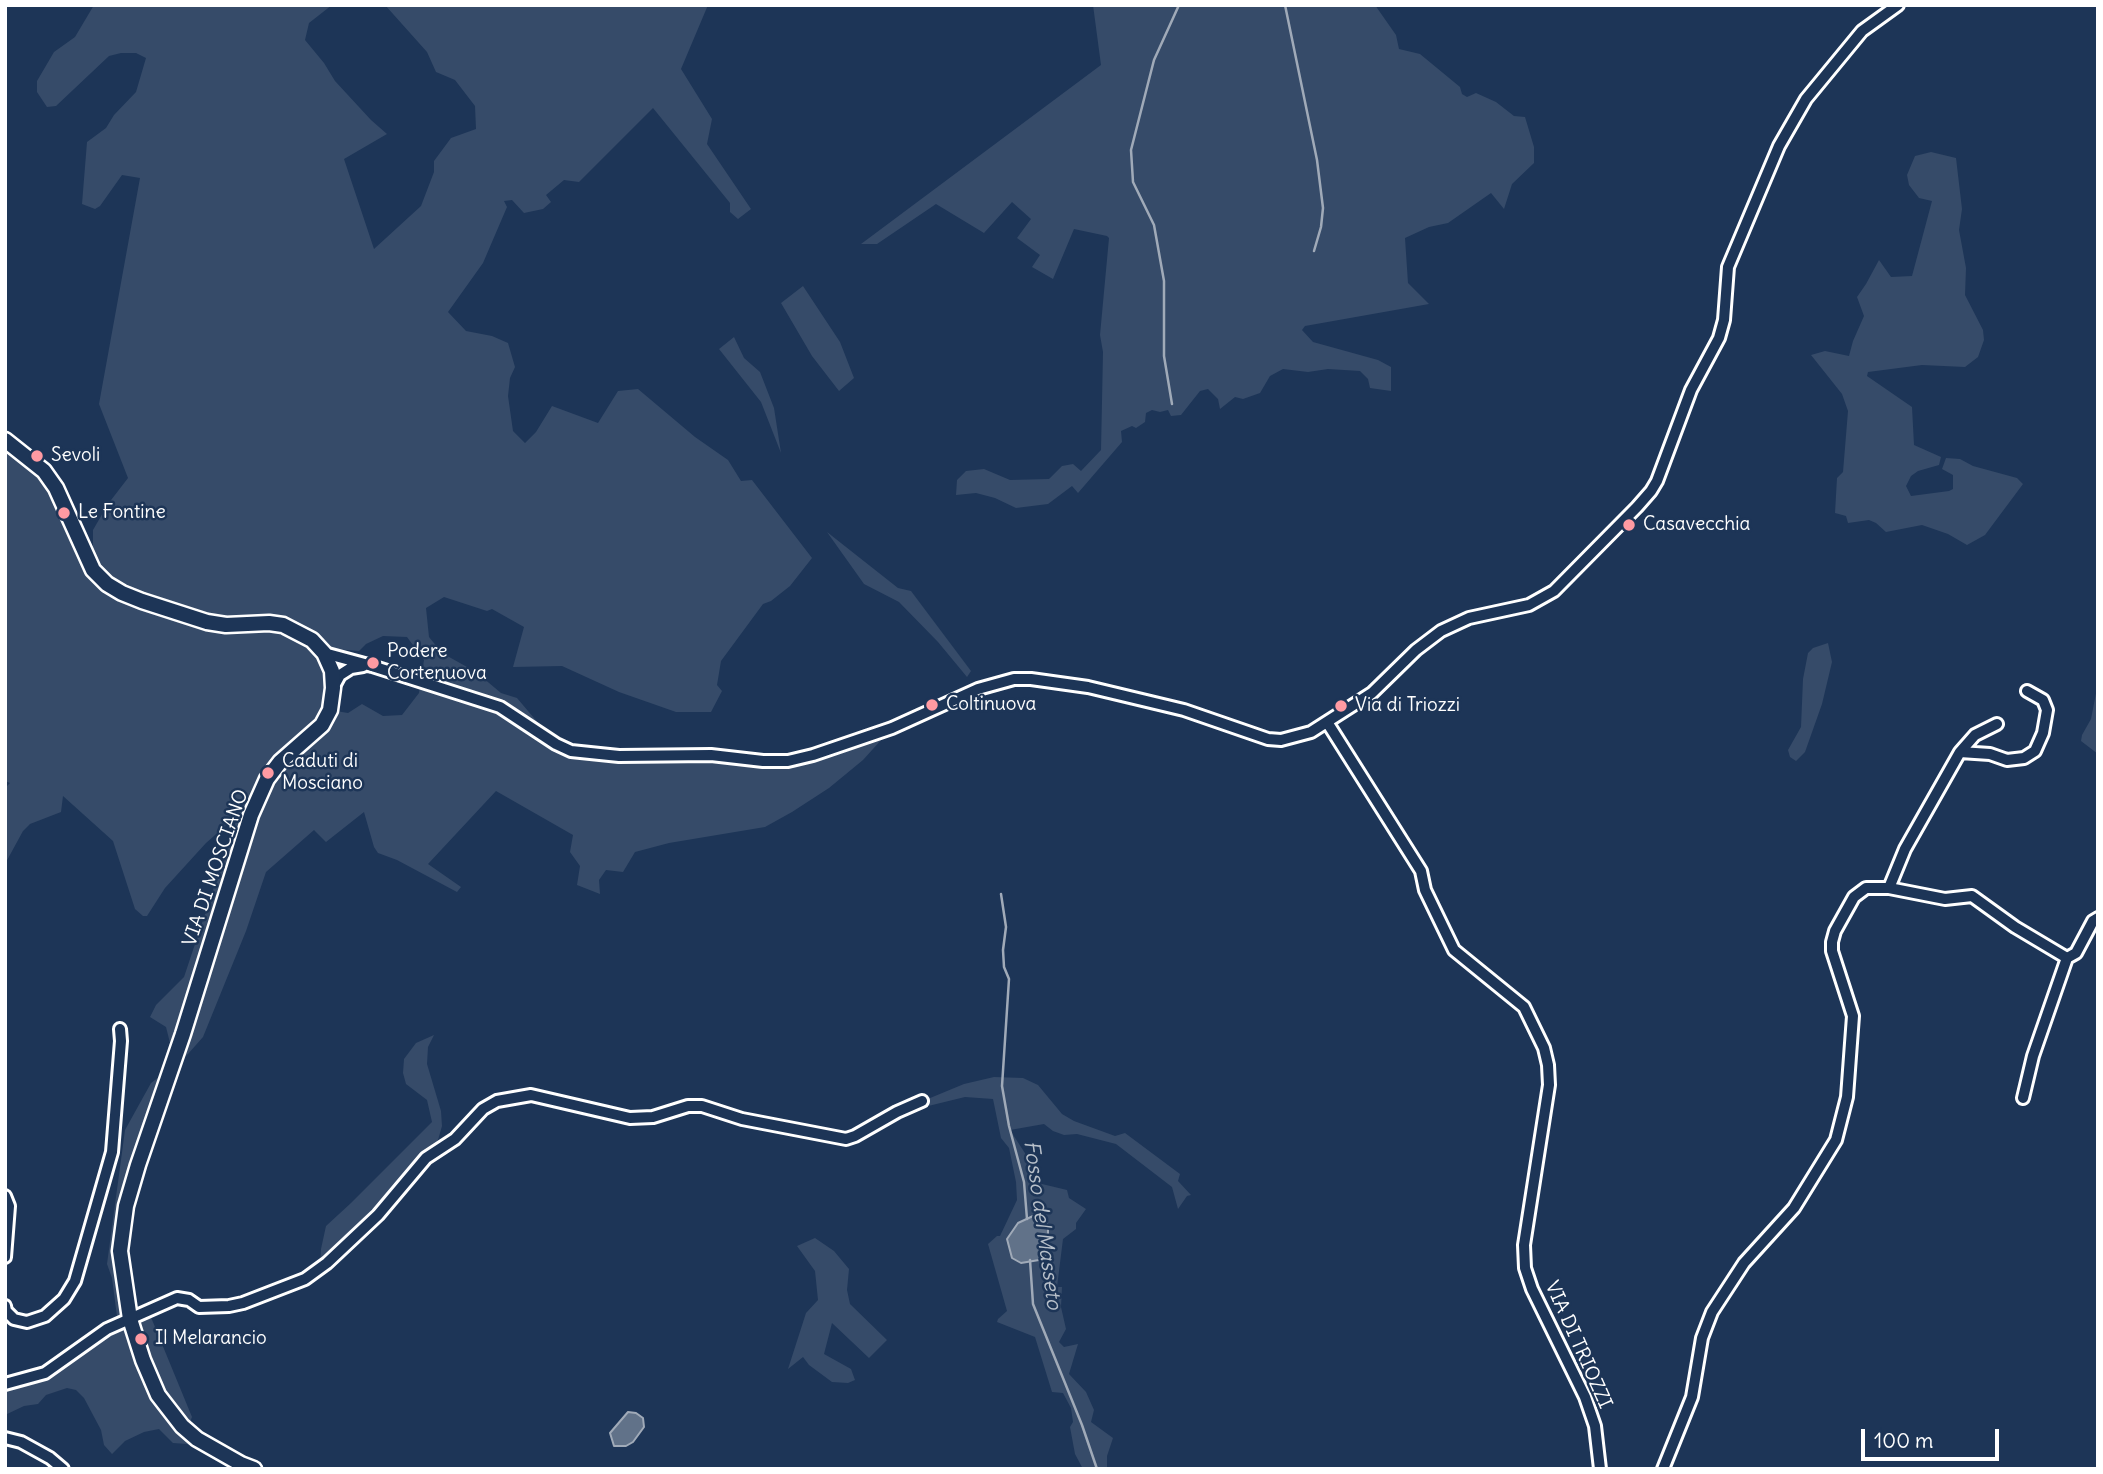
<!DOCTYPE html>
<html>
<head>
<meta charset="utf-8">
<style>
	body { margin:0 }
	#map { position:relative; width:2103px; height:1474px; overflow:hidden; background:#1d3557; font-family:Delius,sans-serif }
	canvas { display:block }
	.frame { position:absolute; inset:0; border:7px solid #fff; pointer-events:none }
	.scale { position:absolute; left:1861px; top:1429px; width:138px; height:32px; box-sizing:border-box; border:4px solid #fff; border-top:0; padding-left:9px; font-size:21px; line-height:24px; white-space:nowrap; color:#fff; -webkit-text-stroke:5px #1d3557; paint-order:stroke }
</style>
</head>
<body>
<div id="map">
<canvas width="2103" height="1474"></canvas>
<div class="frame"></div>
<div class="scale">100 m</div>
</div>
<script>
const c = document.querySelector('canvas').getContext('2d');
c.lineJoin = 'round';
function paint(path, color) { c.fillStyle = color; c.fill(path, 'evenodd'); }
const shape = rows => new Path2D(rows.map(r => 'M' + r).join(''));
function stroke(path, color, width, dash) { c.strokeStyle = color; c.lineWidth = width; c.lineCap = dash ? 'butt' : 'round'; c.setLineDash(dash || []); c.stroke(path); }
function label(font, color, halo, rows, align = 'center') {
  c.font = font + ' Delius,sans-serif'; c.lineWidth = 5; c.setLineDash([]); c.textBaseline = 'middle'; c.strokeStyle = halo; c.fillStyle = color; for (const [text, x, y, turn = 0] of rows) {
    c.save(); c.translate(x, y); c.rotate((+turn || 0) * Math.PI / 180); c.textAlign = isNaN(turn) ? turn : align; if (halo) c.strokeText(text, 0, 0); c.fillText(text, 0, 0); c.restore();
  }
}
paint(shape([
	[94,5,332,5,309,23,305,40,324,63,335,81,371,120,387,134,344,159,374,249,421,206,434,172,434,161,451,138,476,129,475,106,455,80,436,72,427,52,385,5,708,5,681,69,712,119,707,144,751,209,738,219,730,212,730,203,653,108,579,182,564,180,546,195,551,202,543,209,524,213,512,200,504,201,507,207,483,263,448,312,466,331,492,336,508,343,515,367,510,378,508,396,513,431,525,443,536,432,552,406,598,423,618,391,638,389,695,437,728,460,741,481,752,480,812,558,790,586,771,601,763,604,721,661,717,685,722,691,711,712,676,712,619,692,562,666,513,667,524,627,492,609,487,611,444,597,426,608,429,637,442,653,476,672,501,693,517,698,556,744,571,751,788,761,892,728,863,760,829,788,792,812,765,827,669,843,635,852,623,872,606,870,599,880,600,894,577,885,580,866,570,852,573,835,496,791,428,864,461,887,457,892,397,860,378,853,374,847,364,812,326,842,314,830,266,872,246,931,203,1037,188,1054,172,1068,120,1251,129,1318,148,1310,192,1417,187,1430,205,1444,200,1450,187,1444,173,1443,159,1429,144,1432,125,1441,112,1454,104,1445,101,1430,84,1398,76,1390,67,1388,46,1395,38,1404,24,1406,5,1415,5,1384,45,1373,118,1324,112,1278,107,1264,125,1130,151,1083,159,1077,170,1043,166,1027,150,1017,156,1005,184,977,238,815,206,843,165,888,147,916,143,916,135,909,113,841,63,796,61,812,30,824,23,831,5,864,5,788,10,783,5,781,5,440,44,471,93,567,93,530,108,504,128,478,99,404,140,178,122,175,100,206,95,209,82,204,87,142,106,128,114,115,136,92,146,58,136,53,121,53,109,56,56,106,47,107,37,92,37,81,54,52,75,37],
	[383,636,407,637,424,660,419,693,402,715,383,716,362,704,348,713,330,710,328,689,318,653,323,648,359,651,366,644],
	[1093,5,1375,5,1396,35,1399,49,1420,54,1460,87,1462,94,1467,97,1476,93,1496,102,1514,116,1525,117,1534,147,1534,163,1512,184,1504,209,1491,193,1448,223,1429,227,1405,238,1408,283,1429,304,1305,326,1302,330,1313,342,1378,360,1391,367,1391,391,1370,388,1368,379,1360,371,1328,369,1308,372,1283,369,1270,376,1260,393,1243,399,1235,397,1220,409,1218,399,1208,389,1200,391,1181,415,1171,416,1168,410,1160,412,1152,410,1146,413,1145,422,1136,428,1132,426,1121,431,1122,442,1078,493,1072,486,1048,504,1016,508,995,498,976,493,956,495,957,480,966,471,984,469,1010,480,1049,479,1062,466,1073,464,1081,471,1101,450,1103,352,1100,335,1109,238,1107,236,1074,229,1053,279,1032,267,1040,255,1017,238,1031,219,1012,202,984,233,936,204,877,244,861,244,1101,65],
	[1931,152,1956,158,1962,209,1959,230,1966,268,1965,295,1983,330,1984,340,1978,357,1965,367,1922,365,1868,372,1867,376,1912,407,1914,445,1941,457,1939,465,1918,471,1911,476,1906,486,1911,496,1949,491,1953,489,1953,475,1942,469,1946,458,1960,459,1973,466,2017,478,2023,484,1985,535,1967,545,1948,534,1922,525,1886,532,1876,523,1869,520,1848,523,1846,516,1835,513,1837,478,1843,472,1848,411,1842,394,1811,355,1825,351,1849,356,1853,341,1864,316,1857,297,1866,284,1879,260,1891,277,1912,276,1932,201,1919,198,1909,185,1907,175,1915,156],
	[803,286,840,342,854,378,839,391,812,356,781,303],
	[734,337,744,358,760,372,774,408,781,453,761,402,719,349],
	[827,532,898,588,911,591,971,671,967,677,938,642,899,602,864,584],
	[1828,643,1832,662,1822,704,1805,752,1796,761,1790,757,1788,750,1801,727,1803,679,1808,653,1813,648],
	[2098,683,2098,754,2081,741,2082,735,2091,719],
	[434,1035,428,1047,427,1064,441,1111,442,1126,438,1140,426,1158,320,1268,321,1249,326,1226,351,1203,432,1122,427,1100,406,1084,403,1073,404,1059,416,1043],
	[994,1077,1023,1078,1038,1085,1062,1114,1074,1121,1115,1136,1125,1133,1180,1174,1178,1181,1191,1195,1187,1196,1178,1209,1172,1187,1116,1144,1077,1134,1064,1135,1053,1131,1044,1124,1010,1130,1032,1164,1042,1184,1067,1190,1069,1198,1086,1209,1076,1223,1076,1229,1063,1239,1057,1287,1062,1287,1061,1307,1066,1329,1059,1342,1064,1347,1078,1344,1069,1374,1086,1392,1094,1410,1091,1422,1113,1438,1107,1456,1107,1469,1083,1469,1075,1454,1070,1427,1073,1422,1071,1408,1063,1393,1052,1392,1035,1337,997,1322,998,1319,1007,1311,988,1244,997,1236,1000,1236,1017,1200,1016,1182,1009,1148,1001,1138,993,1099,965,1097,916,1109,906,1108,964,1084],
	[815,1238,834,1251,849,1269,847,1290,850,1304,887,1340,869,1358,832,1323,824,1354,851,1369,855,1380,848,1383,832,1382,809,1365,803,1357,788,1369,806,1313,818,1300,815,1271,797,1246]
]), '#364b69');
const water = shape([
	[1033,1216,1042,1217,1048,1225,1048,1252,1039,1260,1021,1263,1012,1258,1007,1239,1018,1223,1033,1216],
	[628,1412,636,1413,643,1418,644,1427,633,1442,626,1446,614,1446,610,1433,628,1412]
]);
paint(water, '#617289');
stroke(water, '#a0aab8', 2);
stroke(shape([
	[1285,5,1317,160,1323,208,1321,227,1314,251],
	[1172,404,1164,356,1164,281,1154,225,1133,182,1131,150,1154,60,1179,5],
	[1001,894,1006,927,1003,950,1004,967,1009,979,1002,1086,1009,1126,1024,1182,1027,1219],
	[1030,1260,1033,1304,1082,1425,1097,1469]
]), '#a0aab8', 2.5);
const minor = shape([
	[324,653,372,666,500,707,556,744,571,751,619,756,711,755,763,761,788,761,813,755,892,728,978,689,1014,679,1031,679,1088,687,1184,710,1268,739,1281,740,1311,732,1372,693,1416,650,1441,631,1469,618,1529,605,1554,591,1637,507,1651,491,1657,481,1691,390,1719,338,1724,320,1728,267,1779,146,1806,99,1862,31,1898,5],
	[333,688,340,675,351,668,363,666],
	[1327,722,1421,871,1425,890,1454,950,1524,1007,1544,1048,1548,1065,1549,1085,1524,1245,1525,1268,1532,1289,1585,1397,1595,1426,1600,1469],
	[1960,752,1990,754,2007,760,2024,758,2035,751,2043,733,2047,710,2043,700,2027,691],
	[1889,888,1905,849,1960,752,1975,735,1997,724],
	[2023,1098,2033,1056,2067,958],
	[5,1196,9,1206,5,1257],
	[5,1306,6,1311,14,1319,27,1322,45,1316,64,1299,75,1281,112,1152,121,1041,120,1029],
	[5,1384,45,1373,107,1329,177,1298,189,1300,199,1307,229,1306,243,1303,305,1279,327,1263,378,1215,426,1158,455,1139,483,1109,497,1101,531,1095,630,1118,653,1117,688,1106,702,1106,742,1119,846,1139,855,1136,897,1112,922,1101],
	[5,1438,21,1442,50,1458,63,1469],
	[1663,1469,1692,1397,1702,1338,1712,1312,1744,1263,1794,1208,1836,1140,1847,1097,1853,1016,1832,951,1832,942,1835,931,1854,897,1866,888,1889,888,1945,899,1972,896,2015,927,2067,958,2076,953,2093,921,2098,918]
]);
const major = shape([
	[5,440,44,471,56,488,93,570,107,584,122,593,142,601,207,622,226,625,269,623,283,625,312,640,324,653,332,671,333,688,330,710,322,725,280,762,267,779,251,815,183,1034,138,1165,126,1206,120,1251,130,1319,143,1360,158,1395,182,1426,197,1439,241,1464,254,1469]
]);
stroke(minor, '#fff', 16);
stroke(major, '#fff', 19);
stroke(minor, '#1d3557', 10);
stroke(major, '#1d3557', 14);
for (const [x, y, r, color] of [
	[37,456,7,"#ff9aa2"],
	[64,513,7,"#ff9aa2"],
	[1629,525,7,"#ff9aa2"],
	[373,663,7,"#ff9aa2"],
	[932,705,7,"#ff9aa2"],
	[1341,706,7,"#ff9aa2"],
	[268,773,7,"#ff9aa2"],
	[141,1339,7,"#ff9aa2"]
]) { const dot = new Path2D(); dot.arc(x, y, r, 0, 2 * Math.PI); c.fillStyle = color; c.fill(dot); stroke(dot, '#1d3557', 2.5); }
label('19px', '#fff', '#1d3557', [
	["Sevoli",51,456],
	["Le Fontine",78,513],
	["Casavecchia",1643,525],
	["Podere",387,652],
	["Cortenuova",387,674],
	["Coltinuova",946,705],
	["Via di Triozzi",1355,706],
	["Caduti di",282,762],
	["Mosciano",282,784],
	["Il Melarancio",155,1339]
], 'left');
label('19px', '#fff', '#1d3557', [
	["VIA DI MOSCIANO",216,868,-71],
	["VIA DI TRIOZZI",1578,1345,66]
]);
label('italic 21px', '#b8c0ca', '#1d3557', [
	["Fosso del Masseto",1042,1225,82]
]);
</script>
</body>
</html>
